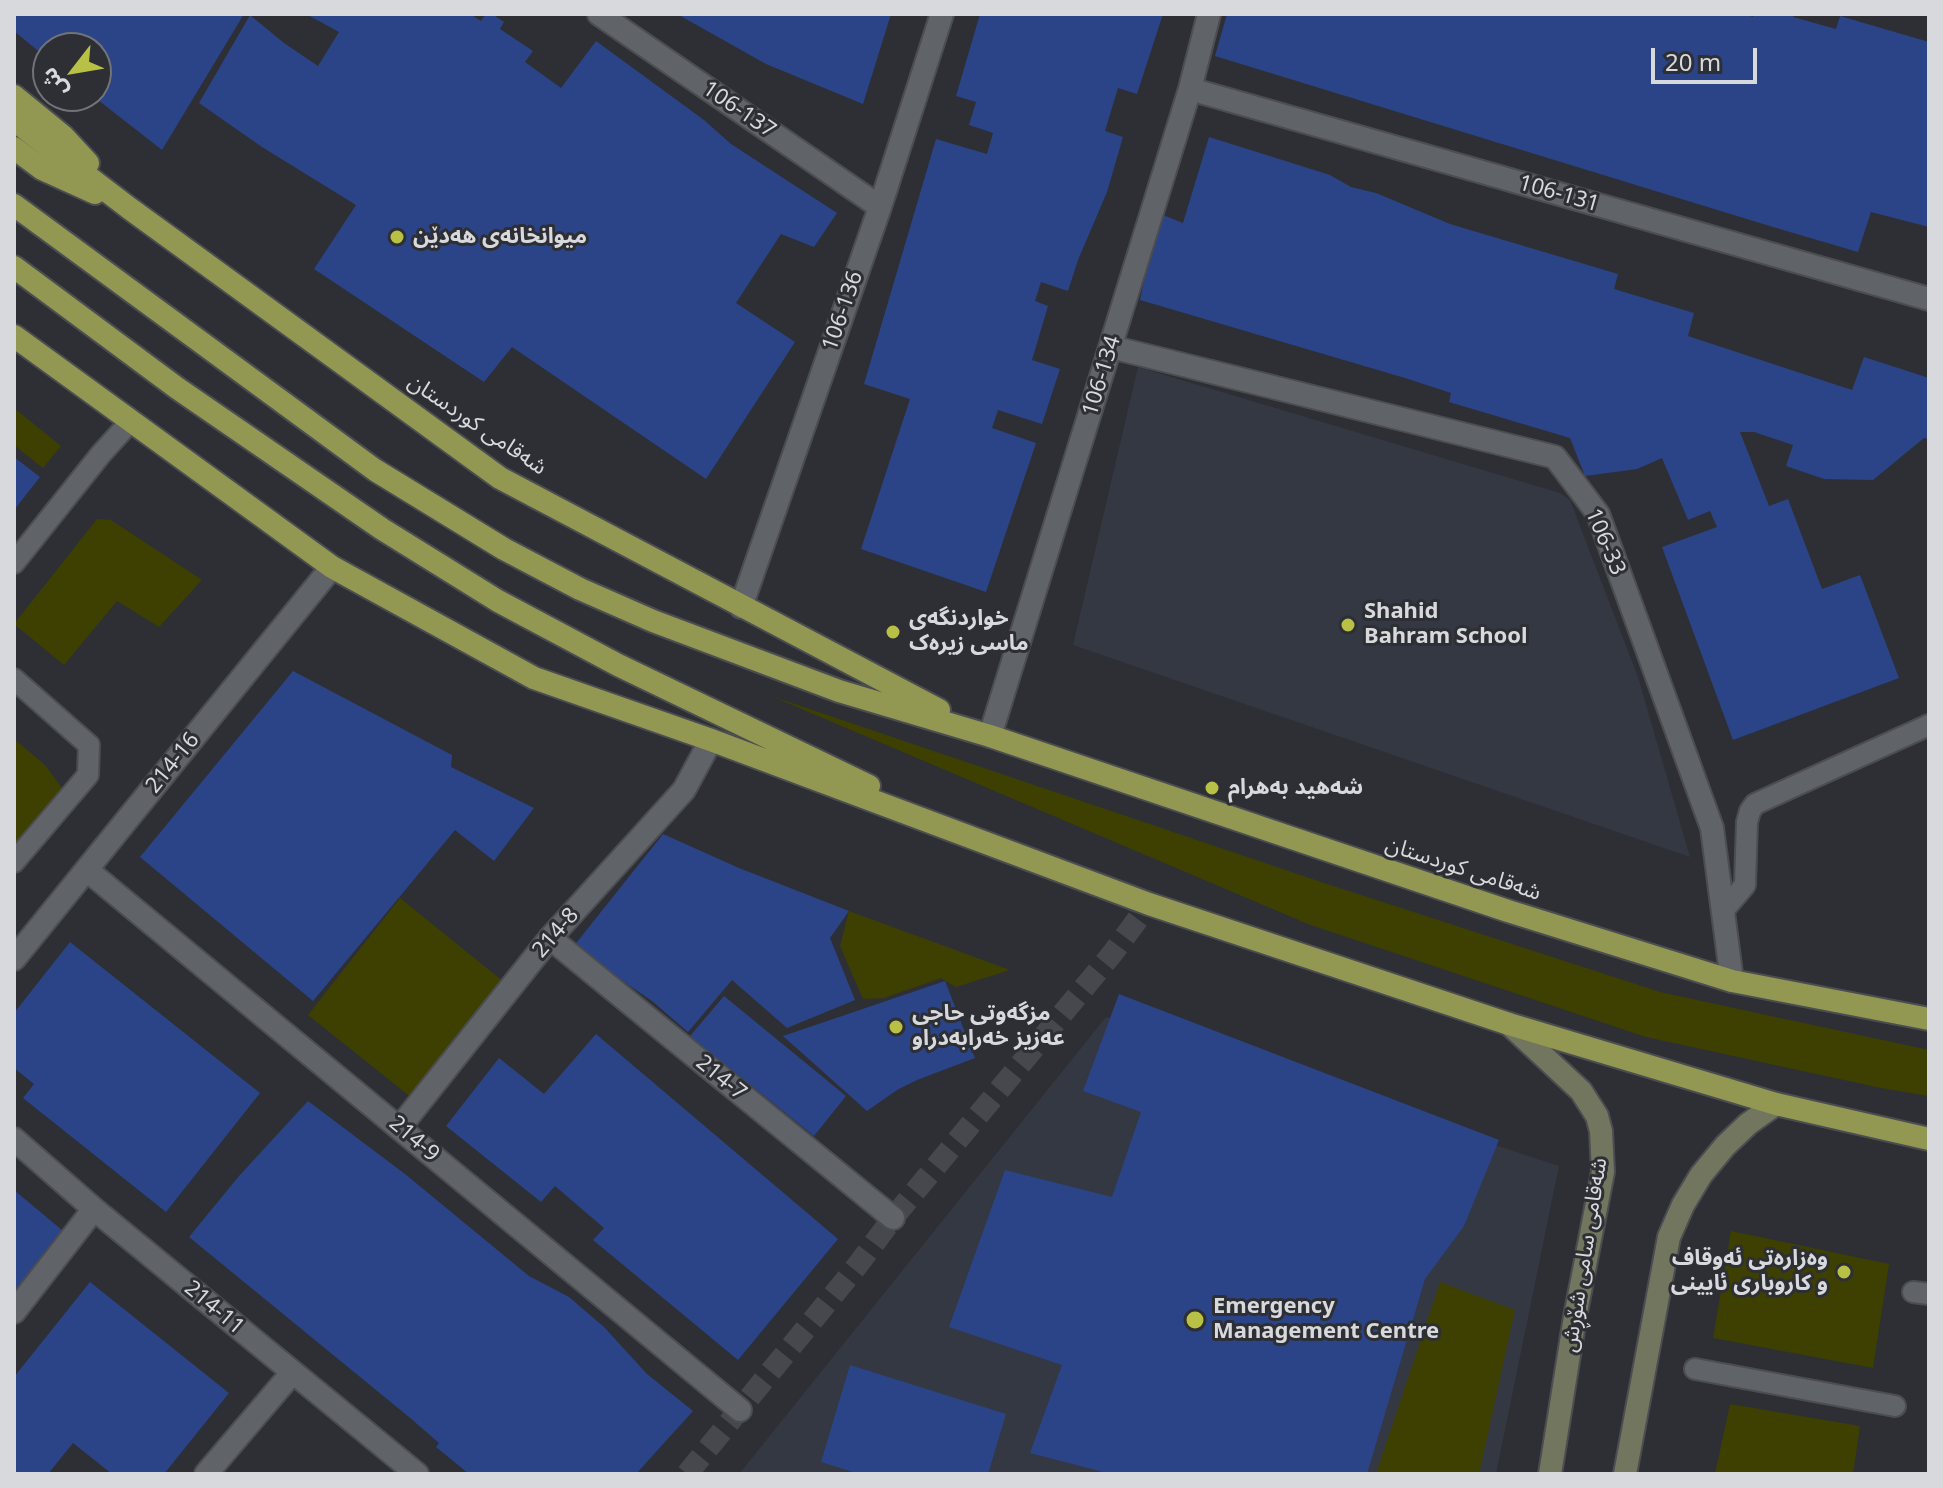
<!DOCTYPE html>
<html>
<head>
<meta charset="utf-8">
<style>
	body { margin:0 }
	#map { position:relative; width:1943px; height:1488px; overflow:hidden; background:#2d2f34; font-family:"Noto Sans","Noto Sans Arabic",sans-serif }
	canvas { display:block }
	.frame { position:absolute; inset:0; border:16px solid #d7d9dc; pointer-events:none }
	.north { position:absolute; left:32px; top:32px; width:80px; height:80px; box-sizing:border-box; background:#2d2f34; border:2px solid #717377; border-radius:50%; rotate:239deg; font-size:22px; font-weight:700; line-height:32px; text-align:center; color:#d7d9dc }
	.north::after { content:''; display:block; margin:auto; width:28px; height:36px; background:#b9c046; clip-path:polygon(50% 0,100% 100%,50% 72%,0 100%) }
	.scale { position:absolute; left:1651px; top:48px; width:106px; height:36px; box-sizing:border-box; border:4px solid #d7d9dc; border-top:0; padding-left:10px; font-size:24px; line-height:28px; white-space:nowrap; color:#d7d9dc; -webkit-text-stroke:6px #2d2f34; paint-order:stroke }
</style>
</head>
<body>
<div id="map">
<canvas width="1943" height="1488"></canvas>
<div class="frame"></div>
<div class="north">ش</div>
<div class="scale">20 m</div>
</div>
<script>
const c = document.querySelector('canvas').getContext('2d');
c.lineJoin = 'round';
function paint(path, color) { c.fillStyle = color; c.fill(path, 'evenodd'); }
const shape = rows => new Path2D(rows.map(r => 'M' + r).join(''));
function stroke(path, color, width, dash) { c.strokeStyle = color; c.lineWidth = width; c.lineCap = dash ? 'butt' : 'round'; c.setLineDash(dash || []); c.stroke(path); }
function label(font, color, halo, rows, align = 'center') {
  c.font = font + ' "Noto Sans","Noto Sans Arabic",sans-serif'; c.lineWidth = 6; c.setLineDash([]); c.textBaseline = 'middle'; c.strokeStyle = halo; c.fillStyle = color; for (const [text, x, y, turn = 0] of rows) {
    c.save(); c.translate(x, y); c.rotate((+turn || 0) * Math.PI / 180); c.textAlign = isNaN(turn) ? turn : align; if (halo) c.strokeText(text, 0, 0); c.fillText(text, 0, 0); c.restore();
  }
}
paint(shape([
	[1138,367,1560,493,1570,500,1638,677,1690,857,1073,645],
	[1106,1017,1559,1166,1496,1474,739,1474]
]), '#333842');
paint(shape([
	[14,408,61,446,43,468,14,445],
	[97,519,111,520,202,580,159,627,117,601,64,665,14,624],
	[771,696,1324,883,1660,992,1929,1050,1929,1096,1881,1088,1646,1037,1308,924],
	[14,739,45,765,62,788,14,845],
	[400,898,504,982,412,1098,308,1015],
	[849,911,1010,970,956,987,941,978,884,998,863,999,840,946],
	[1731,1231,1889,1264,1873,1368,1713,1338],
	[1440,1282,1515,1310,1479,1474,1376,1474],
	[1730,1404,1860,1426,1853,1474,1715,1474]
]), '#3e4002');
paint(shape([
	[14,14,244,14,162,150,93,96,96,96,96,48,48,48,48,59,14,31],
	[306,14,470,14,481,21,486,14,492,14,504,22,500,29,533,51,525,62,561,88,596,41,704,120,731,144,837,213,814,247,781,234,736,303,795,342,706,479,512,347,484,382,314,269,356,205,262,147,199,103,250,15,284,43,318,66,339,32],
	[677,14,891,14,863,104,766,64],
	[980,14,1163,14,1137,94,1118,88,1105,131,1123,137,1107,192,1078,260,1068,291,1041,282,1035,301,1048,306,1032,360,1060,369,1042,424,998,410,992,428,1036,443,986,592,861,549,910,399,864,384,936,139,987,154,993,133,969,125,976,102,956,96],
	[1227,14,1744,14,1753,17,1754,14,1794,14,1793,17,1836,29,1840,16,1929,42,1929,227,1871,212,1858,252,1773,227,1215,56],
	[1209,137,1330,175,1351,187,1376,193,1450,224,1618,274,1614,289,1694,313,1688,336,1852,390,1864,357,1929,378,1929,439,1924,438,1873,480,1824,479,1786,466,1793,445,1754,432,1740,432,1769,506,1788,499,1822,589,1860,575,1899,678,1733,740,1662,547,1717,527,1710,511,1688,520,1662,458,1637,469,1585,476,1570,438,1449,402,1451,393,1405,378,1140,300,1158,213,1183,223],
	[14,457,40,477,14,510],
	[293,671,452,755,451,767,534,808,494,861,455,830,313,1001,140,857],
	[663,834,739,868,849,911,830,938,855,1000,787,1028,732,980,688,1032,652,1001,573,947],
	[70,942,260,1093,166,1212,23,1098,34,1084,14,1068,14,1013],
	[945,981,975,1058,917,1080,897,1090,867,1111,783,1036],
	[1119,994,1499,1140,1464,1226,1425,1279,1367,1474,1111,1474,1030,1453,1062,1365,949,1327,1005,1170,1112,1197,1141,1112,1083,1091],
	[724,996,846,1096,814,1136,690,1036],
	[596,1034,838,1239,738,1360,593,1240,604,1228,555,1186,541,1202,446,1126,499,1058,544,1094],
	[308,1101,405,1174,529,1276,569,1297,604,1327,647,1374,693,1411,636,1474,469,1474,436,1447,439,1443,409,1417,189,1237,239,1176],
	[14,1190,68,1235,14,1303],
	[90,1282,229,1393,164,1474,112,1474,73,1443,48,1474,14,1474,14,1377],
	[850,1365,1006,1414,988,1474,859,1474,821,1462]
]), '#2b4487');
stroke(shape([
	[687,1474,857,1266,893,1218,1112,954,1149,904]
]), '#46484d', 22, [22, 11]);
const service = shape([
	[14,563,101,454,130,422],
	[14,679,89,745,88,775,14,862],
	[1723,911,1745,885,1747,822,1750,811,1755,804,1929,725],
	[1913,1292,1929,1294],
	[1695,1369,1895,1406]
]);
const minor = shape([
	[599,14,880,207],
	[1190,89,1929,299],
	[1111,347,1555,457,1598,514,1712,828,1732,981],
	[741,607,880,207,942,14],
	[990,736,1190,89,1209,14],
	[87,870,740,1410],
	[550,938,893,1218],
	[14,959,332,567],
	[400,1127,550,938,684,790,711,740],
	[14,1139,94,1209,417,1474],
	[14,1312,94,1209],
	[206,1474,292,1373]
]);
const secondary = shape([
	[1509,1024,1581,1091,1597,1116,1601,1131,1603,1172,1575,1317,1550,1474],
	[1625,1474,1669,1237,1683,1205,1701,1175,1725,1146,1748,1124,1776,1104]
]);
const trunk = shape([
	[14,96,63,136,88,163],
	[14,120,129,208,500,478,939,710],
	[14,148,42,169,95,193],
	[14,205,375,470,504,549,580,589,653,621,839,691,990,736,1508,911,1732,981,1929,1019],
	[14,267,177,388,382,529,498,601,618,665,869,786],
	[14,336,332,567,534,678,711,740,1149,904,1509,1024,1776,1104,1929,1139]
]);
stroke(service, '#4c4d51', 24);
stroke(minor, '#4c4d51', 26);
stroke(secondary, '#4c4d51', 26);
stroke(trunk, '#4c4d51', 26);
stroke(service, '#606368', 20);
stroke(minor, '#606368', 22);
stroke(secondary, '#73765f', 22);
stroke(trunk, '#929751', 22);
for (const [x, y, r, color] of [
	[397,237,8,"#b9c046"],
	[1348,625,8,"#b9c046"],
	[893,632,8,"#b9c046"],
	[1212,788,8,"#b9c046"],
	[896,1027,8,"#b9c046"],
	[1844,1272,8,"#b9c046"],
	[1195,1320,10,"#b9c046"]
]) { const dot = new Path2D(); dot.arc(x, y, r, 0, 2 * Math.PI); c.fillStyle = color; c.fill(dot); stroke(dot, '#2d2f34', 3); }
label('22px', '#d7d9dc', '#2d2f34', [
	["106-137",739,110,34],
	["106-131",1559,194,16],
	["106-136",843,311,-71],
	["106-134",1102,376,-73],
	["شەقامی کوردستان",477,425,34],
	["106-33",1605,542,67],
	["214-16",173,763,-51],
	["شەقامی کوردستان",1463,869,18],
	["214-8",556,933,-49],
	["214-7",721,1078,39],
	["214-9",414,1139,40],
	["شەقامی سامی شۆڕش",1585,1255,-81],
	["214-11",214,1308,40]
]);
label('bold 22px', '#d7d9dc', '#2d2f34', [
	["میوانخانەی هەدێن",413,237],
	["Shahid",1364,612],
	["Bahram School",1364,637],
	["خواردنگەی",909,619],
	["ماسی زیرەک",909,644],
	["شەهید بەهرام",1228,788],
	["مزگەوتی حاجی",912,1014],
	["عەزیز خەرابەدراو",912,1039],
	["وەزارەتی ئەوقاف",1828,1259,"right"],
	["و کاروباری ئایینی",1828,1284,"right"],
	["Emergency",1213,1307],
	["Management Centre",1213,1332]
], 'left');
</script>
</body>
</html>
